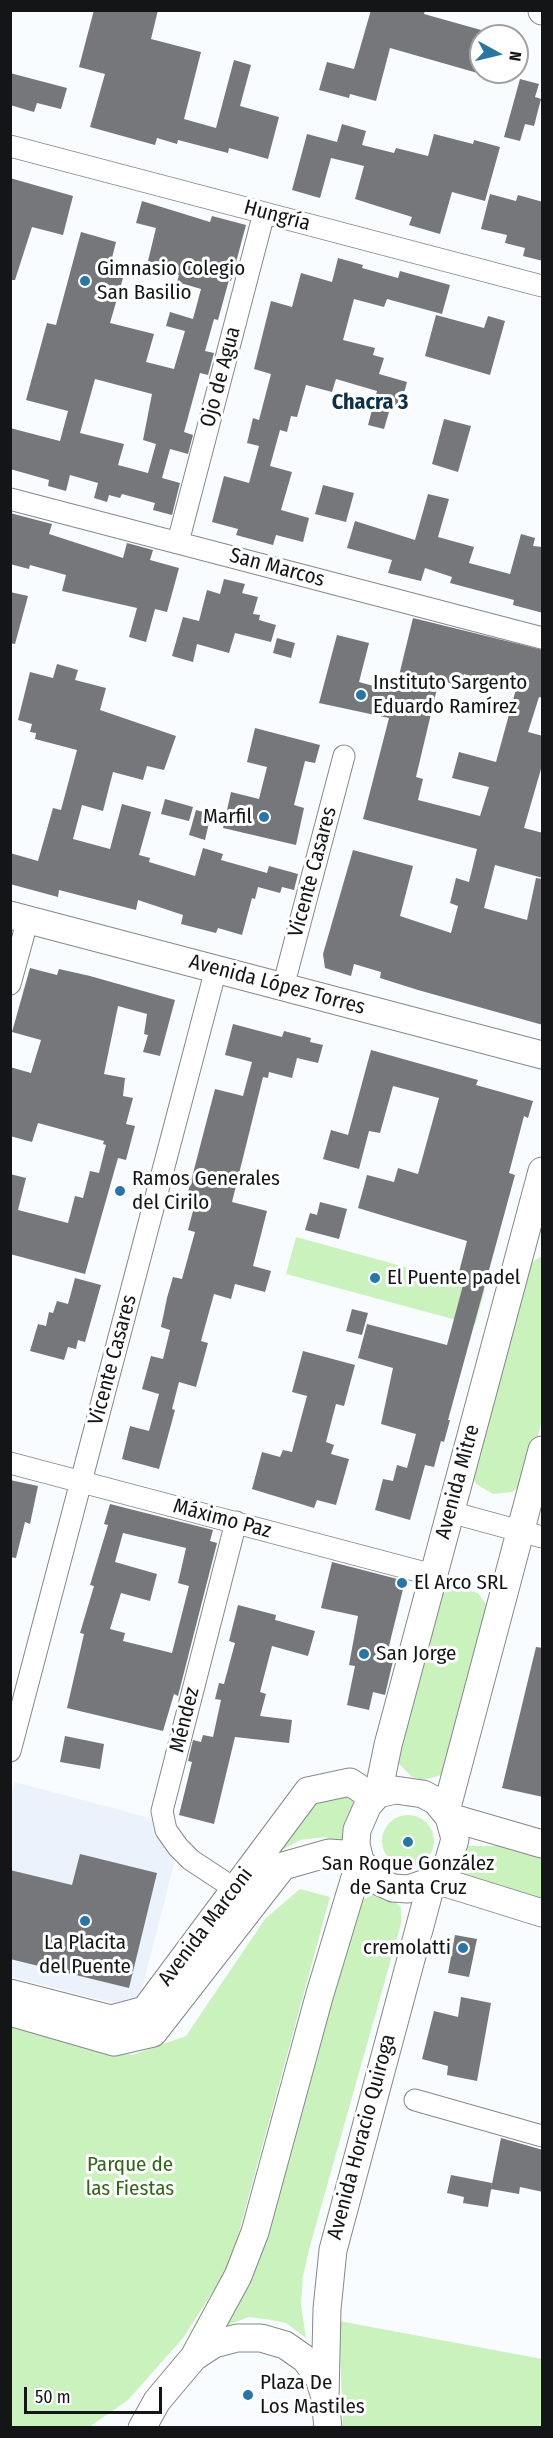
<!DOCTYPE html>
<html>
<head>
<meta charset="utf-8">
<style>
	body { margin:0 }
	#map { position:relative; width:553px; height:2438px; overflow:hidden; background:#f9fcff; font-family:"Fira Sans Condensed",sans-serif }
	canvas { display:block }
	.frame { position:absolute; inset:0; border:12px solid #141516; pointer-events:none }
	.north { position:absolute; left:469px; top:24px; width:60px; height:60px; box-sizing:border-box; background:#fff; border:2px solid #a1a1a2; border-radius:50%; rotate:98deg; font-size:16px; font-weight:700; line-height:24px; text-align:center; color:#141516 }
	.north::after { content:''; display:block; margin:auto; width:21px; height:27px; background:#2776a8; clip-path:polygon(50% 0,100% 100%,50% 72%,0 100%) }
	.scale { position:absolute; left:24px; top:2387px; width:138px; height:27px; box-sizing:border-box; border:3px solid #141516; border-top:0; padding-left:8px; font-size:18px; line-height:21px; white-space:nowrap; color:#141516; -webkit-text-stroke:4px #fff; paint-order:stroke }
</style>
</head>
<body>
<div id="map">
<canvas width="553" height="2438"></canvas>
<div class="frame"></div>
<div class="north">N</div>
<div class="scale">50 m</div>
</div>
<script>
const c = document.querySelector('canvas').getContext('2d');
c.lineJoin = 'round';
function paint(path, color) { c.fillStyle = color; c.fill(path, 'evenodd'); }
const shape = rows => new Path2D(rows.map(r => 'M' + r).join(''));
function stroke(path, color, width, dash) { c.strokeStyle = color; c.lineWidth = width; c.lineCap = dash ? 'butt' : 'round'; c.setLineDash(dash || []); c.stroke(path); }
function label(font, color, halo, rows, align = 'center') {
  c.font = font + ' "Fira Sans Condensed",sans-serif'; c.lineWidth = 6; c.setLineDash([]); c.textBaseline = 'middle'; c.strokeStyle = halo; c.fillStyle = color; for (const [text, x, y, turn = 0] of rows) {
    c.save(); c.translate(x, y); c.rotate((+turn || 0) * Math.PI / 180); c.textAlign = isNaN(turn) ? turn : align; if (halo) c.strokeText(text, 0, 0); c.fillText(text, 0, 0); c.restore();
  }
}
paint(shape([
	[15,1782,154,1819,174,1864,140,1997,121,2005,11,1977,10,1798]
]), '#ecf2fc');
paint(shape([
	[296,1237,485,1289,475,1325,286,1274],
	[542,1256,542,1420,529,1469,520,1486,512,1492,493,1494,476,1484,471,1475,526,1266],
	[458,1588,478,1593,490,1610,445,1774,423,1780,412,1777,396,1761,438,1595],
	[340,1795,354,1800,342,1845,325,1837,300,1840,282,1850,260,1868,307,1811,320,1801],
	'382 1841a26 26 0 1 1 52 0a26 26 0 1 1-52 0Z',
	[467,1846,502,1846,542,1857,542,1908,457,1876],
	[300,1889,330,1897,230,2265,183,2338,128,2400,89,2427,11,2427,10,2021,132,2055,186,2036,265,1919],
	[373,1895,383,1895,393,1899,401,1908,401,1924,310,2246,303,2276,301,2305,306,2338,286,2323,271,2320,249,2317,225,2326,356,1913,364,1899],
	[339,2321,542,2359,542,2427,343,2427]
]), '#caf2bd');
paint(shape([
	[94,10,158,10,151,39,201,52,184,119,216,128,234,60,251,65,240,106,279,117,268,159,229,148,228,153,178,140,177,144,157,138,155,145,90,127,105,74,79,67],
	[371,10,425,10,424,14,481,30,481,74,390,48,376,101,350,94,349,98,319,90,327,62,354,69],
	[10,73,67,88,61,109,37,103,34,112,10,105],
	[520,79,539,84,535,97,541,99,534,126,525,124,520,141,504,137],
	[342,124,366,131,362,145,394,153,396,148,428,156,434,134,473,144,474,140,500,147,485,201,452,192,440,234,409,225,412,217,355,199,364,166,331,158,320,198,292,190,307,134,337,142],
	[10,178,73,196,63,235,32,227,15,280,10,280],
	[490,194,516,201,518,195,543,202,543,261,523,256,525,248,505,243,507,235,481,229],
	[142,201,210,222,212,216,246,225,231,281,229,280,218,320,214,319,205,351,214,353,208,375,200,373,184,432,193,435,188,454,170,449,162,478,180,483,172,515,153,510,155,503,122,494,120,498,109,495,107,502,94,498,98,483,70,475,66,491,48,486,49,480,10,469,10,428,60,441,68,411,26,400,47,323,56,325,81,232,116,242,108,274,123,278,110,323,154,334,146,362,174,369,185,331,166,326,170,312,193,319,201,289,177,282,179,275,172,273,173,268,148,261,156,228,136,223],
	[95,379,152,394,143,440,156,444,148,473,118,465,124,444,80,433],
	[338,258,363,265,362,268,398,278,400,271,450,285,442,314,387,299,384,307,354,299,343,340,375,348,373,355,384,358,379,374,407,382,400,408,391,405,384,429,368,425,377,391,336,379,332,392,306,385,297,417,291,416,287,432,280,430,270,466,292,472,281,510,309,518,303,542,276,535,273,545,236,535,238,529,212,522,224,476,249,483,259,446,247,443,253,418,259,420,271,374,254,369,271,301,292,307,301,273,332,282],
	[436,315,484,328,488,316,505,321,490,375,425,356],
	[444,419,471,426,458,472,432,464],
	[323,485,354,493,346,522,315,514],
	[428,494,449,499,438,537,474,547,469,563,510,574,521,534,535,538,533,546,543,547,543,613,513,605,514,600,450,583,452,577,425,568,421,581,388,573,392,560,347,548,355,521,415,540],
	[10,513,52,524,49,534,123,558,127,543,153,550,150,560,179,568,167,612,155,609,146,642,129,637,137,608,62,591,66,575,30,565,29,569,10,564],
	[224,579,245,584,242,593,258,597,253,614,260,615,259,620,276,625,271,642,235,633,229,653,197,644,193,662,172,656,183,617,199,621,207,590,220,594],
	[10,592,28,596,15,644,10,643],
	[413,618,543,650,543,698,539,697,528,732,543,736,543,762,524,828,543,833,543,878,495,865,484,908,527,920,536,878,543,879,543,1025,418,990,380,978,381,972,354,964,351,976,325,968,323,954,353,850,413,866,400,916,451,933,458,906,450,903,456,878,469,882,477,849,363,819,389,718,319,703,337,635,369,643,359,682,395,692],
	[464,674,516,689,496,762,459,752,452,778,489,787,480,816,418,800,423,779,416,777,439,680,460,686],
	[277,638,295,643,291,658,273,653],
	[57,664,78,670,75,680,106,688,100,710,176,736,164,770,147,766,143,780,113,772,103,811,82,805,73,839,110,849,122,804,151,812,139,855,150,858,149,862,195,876,203,848,223,854,221,860,267,873,269,866,298,874,294,890,282,887,280,893,258,887,255,899,252,898,242,935,218,928,216,933,181,924,183,915,138,900,136,910,59,890,58,897,10,884,10,853,38,861,53,808,61,810,77,750,35,739,36,733,30,732,32,724,18,720,30,672,53,678],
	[255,728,320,745,315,763,305,761,294,805,304,808,296,845,223,828,231,792,259,799,267,767,247,762],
	[165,799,193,807,189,821,161,814],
	[196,810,211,814,205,840,189,835],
	[30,968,57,975,59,969,90,976,175,1000,160,1056,143,1052,148,1035,144,1034,147,1014,118,1006,104,1074,125,1078,123,1096,133,1098,126,1124,135,1126,126,1160,118,1158,85,1274,10,1254,10,1174,26,1178,18,1210,68,1223,75,1196,83,1198,90,1171,99,1173,106,1145,103,1144,104,1141,38,1123,32,1142,10,1136,10,1067,31,1073,41,1040,12,1032],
	[233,1024,282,1037,284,1031,311,1038,310,1042,323,1045,318,1063,297,1058,292,1078,269,1072,268,1078,263,1077,232,1202,267,1211,253,1266,271,1271,265,1292,235,1284,231,1299,214,1294,201,1341,208,1343,196,1387,179,1382,172,1409,175,1410,159,1469,122,1459,130,1426,149,1431,159,1394,142,1389,151,1356,163,1359,170,1330,161,1327,167,1298,173,1277,182,1279,195,1232,188,1230,194,1207,185,1204,215,1089,243,1096,252,1062,225,1055],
	[371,1050,478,1080,476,1085,533,1101,528,1118,524,1116,509,1173,515,1175,448,1420,450,1420,444,1442,441,1441,434,1467,425,1465,410,1520,375,1510,383,1479,393,1481,397,1465,407,1468,416,1434,381,1424,393,1368,358,1358,367,1324,447,1345,466,1274,459,1272,467,1241,358,1208,367,1175,394,1182,398,1168,418,1174,439,1098,393,1086,380,1133,369,1131,359,1169,323,1159,331,1130,348,1135],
	[320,1202,347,1209,339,1239,305,1230,310,1213,317,1215],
	[75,1278,101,1285,85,1342,78,1340,76,1349,68,1347,64,1360,30,1351,38,1324,46,1326,49,1312,53,1313,57,1301,68,1304],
	[352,1309,368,1313,362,1335,346,1331],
	[303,1351,355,1365,344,1406,336,1404,326,1442,334,1445,331,1454,349,1459,336,1505,317,1500,314,1508,252,1489,262,1452,280,1457,283,1450,292,1452,307,1396,292,1392],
	[10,1480,38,1486,30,1524,25,1522,16,1558,10,1557],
	[110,1504,213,1530,210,1541,217,1543,178,1696,174,1694,163,1731,67,1708,84,1634,80,1633,94,1586,90,1585,108,1525,104,1524],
	[123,1533,186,1548,178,1583,189,1586,172,1653,123,1641,125,1633,110,1629,121,1593,150,1601,157,1574,115,1562],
	[332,1562,405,1581,389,1646,396,1648,385,1695,373,1692,369,1710,347,1705,355,1666,349,1665,358,1616,321,1608],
	[238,1605,276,1615,275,1620,315,1631,308,1656,272,1646,260,1692,266,1694,260,1716,292,1720,289,1743,235,1737,214,1824,179,1815,192,1762,188,1761,193,1740,201,1742,203,1735,213,1737,221,1700,215,1699,219,1683,224,1684,235,1643,229,1641],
	[536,1647,543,1648,543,1797,502,1788],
	[65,1736,104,1744,100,1769,60,1762],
	[80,1854,157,1873,129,1988,10,1959,10,1870,72,1885],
	[455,1935,477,1939,469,1977,448,1973],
	[461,1997,491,2003,477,2081,447,2075,448,2066,422,2059,434,2011,458,2017],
	[501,2138,543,2150,543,2192,520,2187,519,2194,491,2189],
	[451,2175,492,2183,488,2207,463,2203,464,2197,447,2193]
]), '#75777a');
const minor = shape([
	[10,146,542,286],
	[10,499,542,638],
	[178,542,264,213],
	[10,984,28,919],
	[283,987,344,756],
	[10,1463,433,1575],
	[450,1512,542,1537],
	[10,1751,216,969],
	[235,1889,191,1860,178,1847,166,1830,162,1811,236,1522],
	[415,2100,542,2136]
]);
const major = shape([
	[542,10,542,11],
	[10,915,542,1055],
	[395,1790,423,1794,436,1801,449,1817,455,1839,447,1867,432,1881,408,1889,393,1888,378,1881,360,1861,356,1844,357,1830,368,1805,378,1794,395,1790],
	[378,1794,388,1745,542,1171],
	[446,1811,542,1450],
	[449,1817,542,1844],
	[437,1877,449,1884,542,1913],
	[10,1993,111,2019,145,2010,308,1791,350,1782,374,1798],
	[10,2012,114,2042,153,2033,283,1866,329,1853,358,1855],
	[194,2357,238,2276,255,2232,319,1997,360,1861],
	[142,2428,157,2401,194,2357,214,2344,237,2338,261,2338,285,2345,305,2359,319,2378,324,2394],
	[328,2428,325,2398,327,2309,333,2250,432,1881]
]);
stroke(minor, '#86888a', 23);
stroke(major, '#86888a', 29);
stroke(minor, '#fff', 21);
stroke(major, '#fff', 27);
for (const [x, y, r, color] of [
	[85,281,6,"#2776a8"],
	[361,695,6,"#2776a8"],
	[264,817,6,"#2776a8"],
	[120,1191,6,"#2776a8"],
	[375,1278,6,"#2776a8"],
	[402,1583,6,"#2776a8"],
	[364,1654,6,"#2776a8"],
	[408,1842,6,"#2776a8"],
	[85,1921,6,"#2776a8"],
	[463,1948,6,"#2776a8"],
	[248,2395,6,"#2776a8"]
]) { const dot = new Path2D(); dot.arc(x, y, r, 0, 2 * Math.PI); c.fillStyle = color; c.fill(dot); stroke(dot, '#fff', 2); }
label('21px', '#141516', '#fff', [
	["Hungría",277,216,15],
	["Ojo de Agua",221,377,-75],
	["San Marcos",277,568,15],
	["Vicente Casares",313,872,-75],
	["Avenida López Torres",277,985,15],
	["Vicente Casares",113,1360,-75],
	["Avenida Mitre",458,1482,-75],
	["Máximo Paz",222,1519,15],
	["Méndez",185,1720,-76],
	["Avenida Marconi",206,1927,-53],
	["Avenida Horacio Quiroga",362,2137,-75]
]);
label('21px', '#141516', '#fff', [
	["Gimnasio Colegio",97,269],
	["San Basilio",97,293],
	["Instituto Sargento",373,683],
	["Eduardo Ramírez",373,707],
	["Marfil",252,817,"right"],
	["Ramos Generales",132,1179],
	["del Cirilo",132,1203],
	["El Puente padel",387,1278],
	["El Arco SRL",414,1583],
	["San Jorge",376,1654],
	["San Roque González",408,1864,"center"],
	["de Santa Cruz",408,1888,"center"],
	["La Placita",85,1943,"center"],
	["del Puente",85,1967,"center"],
	["cremolatti",451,1948,"right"],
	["Plaza De",260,2383],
	["Los Mastiles",260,2407]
], 'left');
label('21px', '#2f6717', '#fff', [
	["Parque de",130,2165],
	["las Fiestas",130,2189]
]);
label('bold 22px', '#0c324a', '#fff', [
	["Chacra 3",370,403]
]);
</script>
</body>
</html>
